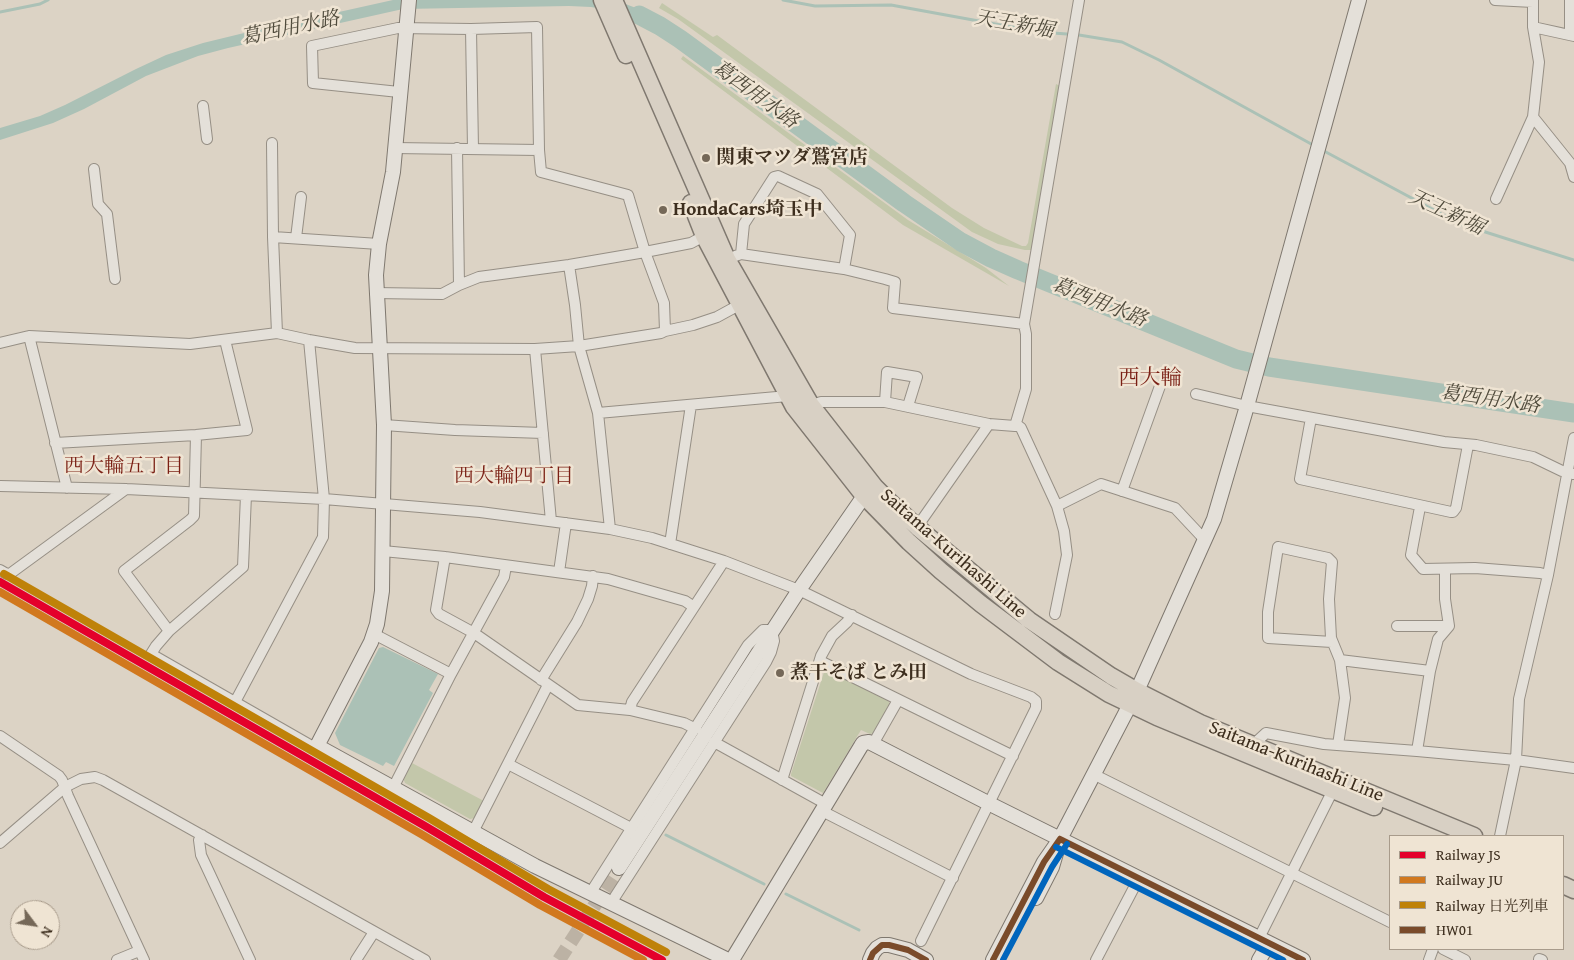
<!DOCTYPE html>
<html>
<head>
<meta charset="utf-8">
<style>
	body { margin:0 }
	#map { position:relative; width:1574px; height:960px; overflow:hidden; background:#dcd3c5; font-family:"Gentium Book Plus","Noto Serif JP",serif }
	canvas { display:block }
	.legend { position:absolute; left:1389px; top:835px; width:175px; height:115px; box-sizing:border-box; background:#efe4d3; border:1px solid #a89b8b; margin:0; padding:6px 9px; list-style:none; font-size:15px; color:#3d2e1e }
	.legend li { display:flex; align-items:center; gap:10px; height:25px }
	.legend b { width:25px; border:1px solid #a89b8b }
	.north { position:absolute; left:10px; top:900px; width:50px; height:50px; box-sizing:border-box; background:#efe4d3; border:1px solid #a89b8b; border-radius:50%; rotate:121deg; font-size:14px; font-weight:700; line-height:20px; text-align:center; color:#3d2e1e }
	.north::after { content:''; display:block; margin:auto; width:18px; height:22px; background:#756858; clip-path:polygon(50% 0,100% 100%,50% 72%,0 100%) }
</style>
</head>
<body>
<div id="map">
<canvas width="1574" height="960"></canvas>
<ul class="legend">
<li><b style="height:6px;background:#e4002b"></b>Railway JS</li>
<li><b style="height:6px;background:#d1781e"></b>Railway JU</li>
<li><b style="height:6px;background:#bf8209"></b>Railway 日光列車</li>
<li><b style="height:6px;background:#7a4b2a"></b>HW01</li>
</ul>
<div class="north">N</div>
</div>
<script>
const c = document.querySelector('canvas').getContext('2d');
c.lineJoin = 'round';
function paint(path, color) { c.fillStyle = color; c.fill(path, 'evenodd'); }
const shape = rows => new Path2D(rows.map(r => 'M' + r).join(''));
function stroke(path, color, width, dash) { c.strokeStyle = color; c.lineWidth = width; c.lineCap = dash ? 'butt' : 'round'; c.setLineDash(dash || []); c.stroke(path); }
function label(font, color, halo, rows, align = 'center') {
  c.font = font + ' "Gentium Book Plus","Noto Serif JP",serif'; c.lineWidth = 5; c.setLineDash([]); c.textBaseline = 'middle'; c.strokeStyle = halo; c.fillStyle = color; for (const [text, x, y, turn = 0] of rows) {
    c.save(); c.translate(x, y); c.rotate((+turn || 0) * Math.PI / 180); c.textAlign = isNaN(turn) ? turn : align; if (halo) c.strokeText(text, 0, 0); c.fillText(text, 0, 0); c.restore();
  }
}
paint(shape([
	[662,3,713,37,717,35,952,208,984,228,1022,246,1026,246,1028,243,1056,84,1060,86,1031,250,1025,250,998,244,972,232,678,19,659,8],
	[683,56,908,220,986,268,1009,286,903,225,681,59],
	[825,669,888,699,890,706,875,733,870,734,861,730,823,793,791,776,791,774],
	[412,763,484,801,476,818,470,819,405,783,403,778]
]), '#c3c7aa');
paint(shape([
	[393,0,615,0,649,13,666,22,658,30,636,19,614,11,591,7,569,6,403,9,228,48,198,56,146,76,84,109,53,123,0,140,0,128,40,116,65,105,136,69,166,55,203,43,240,34],
	[383,647,438,674,429,690,433,693,394,766,386,762,383,766,340,745,335,733,379,648]
]), '#abc1b6');
stroke(shape([
	[783,0,815,6,891,5,1039,32,1067,34],
	[0,12,40,4,48,0],
	[1079,35,1122,42,1159,60,1313,145],
	[1324,151,1460,224,1574,260],
	[666,835,764,884],
	[786,894,859,930]
]), '#abc1b6', 3);
stroke(shape([
	[639,15,660,26,680,39,904,203,961,242,991,258,1018,270,1236,359,1269,367,1574,413]
]), '#abc1b6', 19);
stroke(shape([
	[559,960,619,868]
]), '#bcb2a4', 14, [14, 7]);
const street = shape([
	[1495,0,1533,2],
	[1533,0,1533,27,1574,36],
	[1570,0,1570,35],
	[471,29,473,149],
	[203,106,207,139],
	[1533,117,1570,163,1574,177],
	[272,143,273,237],
	[394,148,539,150],
	[457,148,459,285],
	[94,169,98,204,107,214,115,279],
	[1496,199,1533,117,1539,62,1533,27],
	[296,238,301,197],
	[741,254,744,224,774,177,778,176,817,194,850,235,844,269],
	[727,259,741,254,844,269,885,279,895,282,893,308,1024,324],
	[569,265,575,305,579,346,598,413,610,529],
	[375,293,442,294,459,285,479,277,569,265,645,252,691,243,704,236],
	[665,331,693,325,717,317,739,305],
	[277,333,273,237,379,244],
	[29,336,67,488],
	[0,343,29,336,190,344,277,333,309,340,355,348,535,349,579,346,661,333,665,331,664,303,645,252,628,195,541,172,539,150,537,27,471,29,398,28,312,46,313,83,399,92],
	[535,349,551,521],
	[1196,394,1247,406,1444,442,1476,445,1533,457,1562,471,1573,474],
	[885,402,887,372,917,377,908,406],
	[811,405,821,402,885,402,989,424,1015,426,1026,389,1026,334,1024,324,1079,0],
	[598,413,788,396],
	[1311,418,1300,479,1451,512,1453,512,1456,508,1468,445],
	[1016,424,1021,428,1057,506,1064,531,1067,555,1055,614],
	[384,425,455,430,543,433],
	[55,443,196,435,247,430,225,340],
	[0,486,126,489,324,499,480,512,610,529,652,538,724,561,799,590,971,674,1031,697,1036,701,1036,708,921,941],
	[1122,491,1160,386],
	[246,495,243,567,169,631,156,646,151,654,310,745,317,746],
	[1057,506,1101,484,1175,508,1204,539],
	[1420,507,1411,555,1423,569,1475,568,1540,573,1548,575],
	[917,527,989,424],
	[670,544,691,405],
	[383,551,445,557,608,579,685,601,694,607],
	[445,557,436,610,439,614,474,633,578,705,630,710,684,723,696,729],
	[0,570,7,574,11,573,126,489],
	[559,572,566,523],
	[1397,626,1449,626],
	[169,631,124,571,190,520,194,516,196,435],
	[374,634,451,674],
	[1332,642,1268,638,1268,612,1278,547,1328,558,1332,562,1329,599,1331,638,1340,660,1345,698,1338,745],
	[1340,660,1430,671],
	[820,661,1013,756],
	[541,680,577,622,588,599,592,586,593,576],
	[235,702,323,537,324,499,309,340],
	[630,710,632,702,724,561],
	[0,736,59,776,62,780,68,796,144,960],
	[714,742,826,804],
	[873,744,898,700],
	[1254,744,1266,733,1324,744,1417,751,1516,760,1574,768],
	[1417,751,1430,671,1438,639,1449,626,1445,599,1445,569],
	[508,764,631,828],
	[1093,774,1390,922],
	[782,780,821,656,832,636,847,622,852,615],
	[393,788,451,674,504,577,506,566],
	[822,811,953,878],
	[473,832,548,685],
	[202,835,199,840,201,855,250,960],
	[1500,836,1516,760,1519,699,1548,575,1574,438],
	[0,843,65,787,81,779,95,777,103,780,425,960],
	[591,892,748,645,763,630,772,630,774,641,771,652,766,662,611,903],
	[1259,938,1333,790],
	[1443,949,1465,960],
	[117,960,139,951],
	[356,960,374,932],
	[1096,960,1139,878],
	[1429,960,1433,949],
	[1539,960,1539,959,1542,960]
]);
const secondary = shape([
	[409,0,393,172,379,244,376,275,384,425,382,591,377,624,371,642,317,746,535,866,728,960],
	[619,868,799,590,864,496,871,490],
	[1036,898,1052,867,1057,850],
	[732,960,861,746,863,743,869,742,990,804,1303,960],
	[870,960,873,953,877,948,882,945,889,945,908,950,926,960],
	[993,960,1044,862,1060,839,1137,691,1214,519,1247,406,1359,0],
	[1259,960,1269,943]
]);
const primary = shape([
	[602,0,626,55],
	[614,0,727,259,811,405,875,487,890,502,917,527,1029,620,1111,676,1137,691,1200,723,1474,836],
	[691,203,704,236,794,407,864,496,909,542,941,571,981,604,1058,662,1109,694,1157,717,1374,807],
	[1563,885,1574,890]
]);
stroke(street, '#968f85', 12);
stroke(secondary, '#7f786f', 16);
stroke(primary, '#7f786f', 19);
stroke(street, '#e4e0d9', 10);
stroke(secondary, '#e4e0d9', 14);
stroke(primary, '#d8d0c4', 16);
stroke(shape([
	[1060,839,1303,960],
	[870,960,873,953,882,945,889,945,908,950,926,960],
	[993,960,1044,862,1060,839]
]), '#7a4b2a', 6);
stroke(shape([
	[1056,847,1283,960],
	[1003,960,1052,867,1067,844]
]), '#0065bd', 6);
stroke(shape([
	[0,582,425,826,544,897,662,960]
]), '#e4002b', 8);
stroke(shape([
	[0,592,421,834,540,905,643,960]
]), '#d1781e', 8);
stroke(shape([
	[4,574,429,818,548,889,666,952]
]), '#bf8209', 8);
for (const [x, y, r, color] of [
	[706,158,5,"#756858"],
	[663,210,5,"#756858"],
	[780,673,5,"#756858"]
]) { const dot = new Path2D(); dot.arc(x, y, r, 0, 2 * Math.PI); c.fillStyle = color; c.fill(dot); stroke(dot, '#efe4d3', 2); }
label('bold 19px', '#3d2e1e', '#efe4d3', [
	["関東マツダ鷲宮店",716,158],
	["HondaCars埼玉中",673,210],
	["煮干そば とみ田",790,673]
], 'left');
label('19px', '#3d2e1e', '#efe4d3', [
	["Saitama-Kurihashi Line",953,554,41],
	["Saitama-Kurihashi Line",1296,762,22]
]);
label('italic 20px', '#4f4a3b', '#efe4d3', [
	["天王新堀",1014,25,10],
	["葛西用水路",290,29,-12],
	["葛西用水路",755,95,36],
	["天王新堀",1446,213,25],
	["葛西用水路",1099,303,22],
	["葛西用水路",1490,400,8]
]);
label('20px', '#7a1f14', '#efe4d3', [
	["西大輪五丁目",124,467],
	["西大輪四丁目",514,477]
]);
label('21px', '#7a1f14', '#efe4d3', [
	["西大輪",1150,379]
]);
</script>
</body>
</html>
